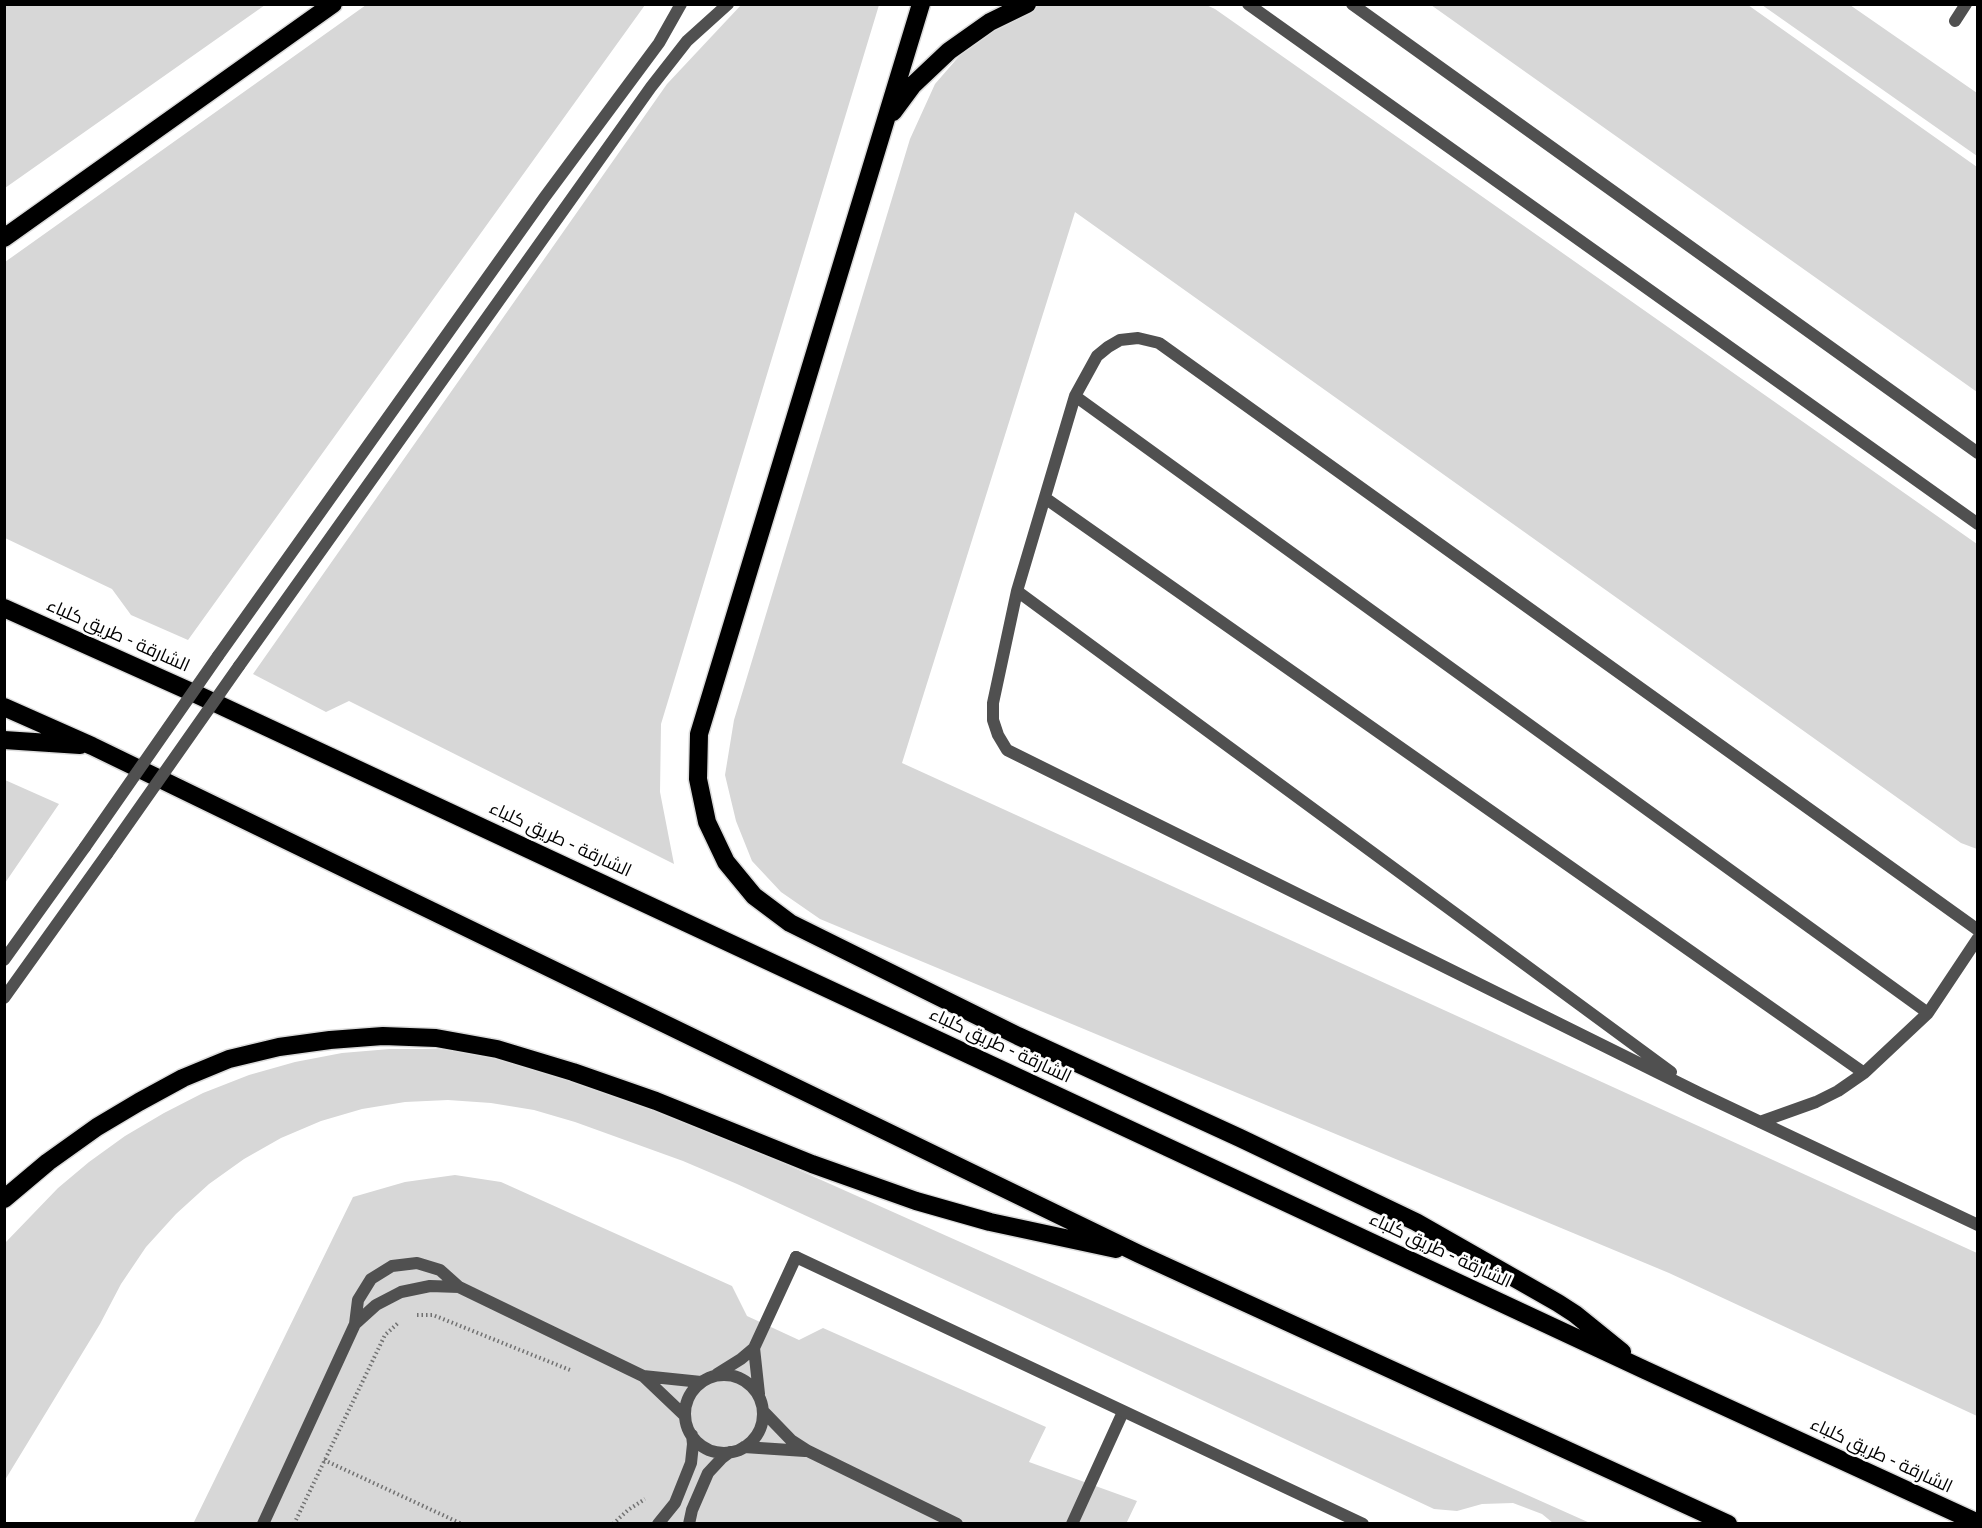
<!DOCTYPE html>
<html>
<head>
<meta charset="utf-8">
<style>
	body { margin:0 }
	#map { position:relative; width:1982px; height:1528px; overflow:hidden; background:#fff; font-family:"Fira Sans Condensed",sans-serif }
	canvas { display:block }
	.frame { position:absolute; inset:0; border:6px solid #000; pointer-events:none }
</style>
</head>
<body>
<div id="map">
<canvas width="1982" height="1528"></canvas>
<div class="frame"></div>
</div>
<script>
const c = document.querySelector('canvas').getContext('2d');
c.lineJoin = 'round';
function paint(path, color) { c.fillStyle = color; c.fill(path, 'evenodd'); }
const shape = rows => new Path2D(rows.map(r => 'M' + r).join(''));
function stroke(path, color, width, dash) { c.strokeStyle = color; c.lineWidth = width; c.lineCap = dash ? 'butt' : 'round'; c.setLineDash(dash || []); c.stroke(path); }
function label(font, color, halo, rows, align = 'center') {
  c.font = font + ' "Fira Sans Condensed",Cairo,sans-serif'; c.lineWidth = 5; c.setLineDash([]); c.textBaseline = 'middle'; c.strokeStyle = halo; c.fillStyle = color; for (const [text, x, y, turn = 0] of rows) {
    c.save(); c.translate(x, y); c.rotate((+turn || 0) * Math.PI / 180); c.textAlign = isNaN(turn) ? turn : align; if (halo) c.strokeText(text, 0, 0); c.fillText(text, 0, 0); c.restore();
  }
}
paint(shape([
	[5,4,265,4,265,5,5,188],
	[742,4,879,5,661,724,660,792,674,864,349,701,326,712,253,674,667,84],
	[1204,4,1215,9,1977,544,1977,849,1961,843,1075,212,902,763,1977,1253,1977,1416,1669,1273,820,919,781,892,752,861,736,821,725,775,734,720,910,139,935,84,974,39,1021,5],
	[366,5,645,5,188,640,131,615,112,589,5,538,5,262],
	[1431,5,1748,5,1977,167,1977,392],
	[1762,5,1850,5,1977,93,1977,156],
	[5,780,59,804,5,883],
	[390,1049,438,1049,486,1053,624,1092,1590,1523,1553,1523,1542,1514,1513,1503,1482,1504,1457,1511,1434,1509,1002,1306,737,1184,683,1161,575,1122,534,1110,491,1103,448,1100,405,1102,362,1109,321,1121,281,1138,244,1159,209,1184,176,1214,146,1247,121,1284,100,1324,5,1480,5,1243,58,1188,89,1162,125,1136,164,1113,203,1093,249,1075,295,1062,342,1053],
	[455,1175,501,1182,732,1286,747,1316,799,1340,823,1328,1046,1427,1029,1462,1137,1501,1126,1524,193,1524,353,1197,405,1182]
]), '#d7d7d7');
const motorway = shape([
	[921,4,699,734,698,779,707,822,726,862,754,896,790,923,1018,1036,1240,1138,1416,1222,1558,1303,1575,1314,1622,1352],
	[893,112,913,85,949,51,990,22,1027,4],
	[4,238,333,4],
	[4,608,198,695,1645,1370,1978,1523],
	[4,707,92,746,1139,1254,1728,1524],
	[4,740,80,745],
	[4,1199,48,1162,97,1127,139,1102,183,1078,229,1059,279,1047,330,1040,383,1036,436,1038,497,1049,573,1072,656,1101,812,1164,916,1201,990,1222,1116,1249]
]);
stroke(motorway, '#dbdbdb', 21);
stroke(shape([
	[417,1315,433,1315,570,1370],
	[324,1460,462,1524],
	[294,1524,385,1335,398,1323],
	[613,1524,628,1510,645,1499]
]), '#727272', 4, [1.5, 3]);
stroke(shape([
	[1955,21,1966,4],
	[1075,396,1928,1013],
	[1045,498,1864,1073],
	[1017,591,1671,1072],
	[1978,930,1159,343,1138,338,1120,340,1108,347,1097,356,1075,396,1017,591,993,703,993,720,998,735,1007,750,1699,1093,1978,1225],
	[1760,1122,1816,1102,1838,1091,1864,1073,1928,1013,1978,938],
	[355,1324,376,1305,401,1292,430,1286,459,1287],
	[754,1348,759,1394],
	[717,1374,741,1359,754,1348,796,1257],
	'685 1414a39 39 0 1 1 78 0a39 39 0 1 1-78 0Z',
	[643,1376,701,1382],
	[763,1411,791,1440,808,1451,957,1524],
	[744,1447,805,1451],
	[263,1524,355,1324,358,1300,371,1279,392,1266,417,1263,440,1270,459,1287,643,1376,685,1416],
	[658,1524,675,1503,691,1463,693,1444,692,1435],
	[689,1524,692,1510,708,1473,722,1458,730,1452],
	[1072,1524,1123,1412]
]), '#505050', 12);
stroke(shape([
	[1248,4,1978,524],
	[1352,4,1978,453],
	[218,656,544,198,659,43,681,4],
	[239,666,651,87,687,41,728,4],
	[4,960,85,847],
	[4,998,107,854],
	[796,1257,1363,1524]
]), '#505050', 12);
stroke(motorway, '#000', 18);
stroke(shape([
	[85,847,218,656],
	[107,854,239,666]
]), '#505050', 12);
label('18px', '#000', '#fff', [
	["الشارقة - طريق كلباء",118,636,24],
	["الشارقة - طريق كلباء",560,840,25],
	["الشارقة - طريق كلباء",1000,1046,25],
	["الشارقة - طريق كلباء",1440,1251,25],
	["الشارقة - طريق كلباء",1881,1456,25]
]);
</script>
</body>
</html>
